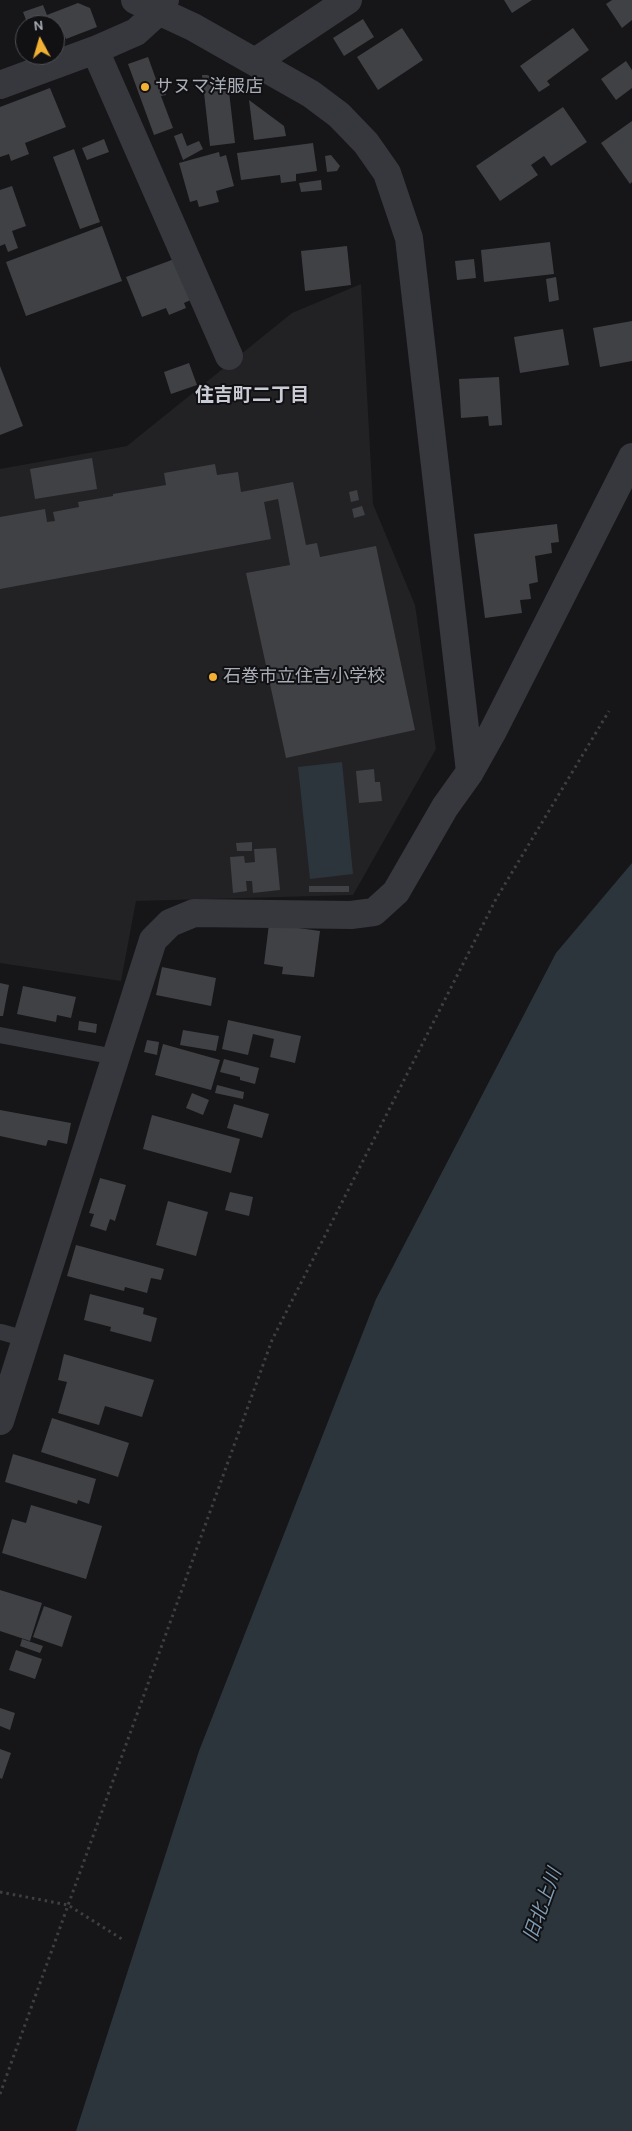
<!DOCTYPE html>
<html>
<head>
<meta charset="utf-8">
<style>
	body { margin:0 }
	#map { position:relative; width:632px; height:2131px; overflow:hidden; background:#161618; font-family:Karla,sans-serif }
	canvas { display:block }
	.north { position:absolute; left:15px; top:15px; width:50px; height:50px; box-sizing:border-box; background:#111113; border:1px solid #4d4f55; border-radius:50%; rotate:354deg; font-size:14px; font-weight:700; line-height:20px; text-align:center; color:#a8adb8 }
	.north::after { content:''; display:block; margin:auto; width:18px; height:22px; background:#f2b134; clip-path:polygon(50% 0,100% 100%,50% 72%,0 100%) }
</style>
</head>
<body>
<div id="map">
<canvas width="632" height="2131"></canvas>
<div class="north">N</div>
</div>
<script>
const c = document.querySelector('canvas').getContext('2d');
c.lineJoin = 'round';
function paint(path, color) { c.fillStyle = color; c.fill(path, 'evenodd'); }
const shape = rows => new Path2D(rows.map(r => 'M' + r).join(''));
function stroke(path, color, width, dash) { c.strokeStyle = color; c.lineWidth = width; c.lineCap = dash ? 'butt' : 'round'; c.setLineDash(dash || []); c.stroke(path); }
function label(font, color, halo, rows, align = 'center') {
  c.font = font + ' Karla,"Noto Sans JP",sans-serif'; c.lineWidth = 4; c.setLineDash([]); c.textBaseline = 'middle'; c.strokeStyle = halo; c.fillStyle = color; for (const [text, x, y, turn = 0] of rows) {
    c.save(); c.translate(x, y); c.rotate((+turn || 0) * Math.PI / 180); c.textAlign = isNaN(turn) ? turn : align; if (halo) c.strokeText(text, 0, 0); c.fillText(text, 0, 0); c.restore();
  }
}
paint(shape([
	[361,284,373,504,415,605,436,749,353,895,136,901,121,981,0,963,0,469,127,446,292,313]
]), '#222225');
paint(shape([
	[342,762,353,874,310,879,298,767],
	[632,863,632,2131,76,2131,199,1751,376,1299,556,953]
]), '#2c353c');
paint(shape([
	[504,0,532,0,512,13],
	[612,0,632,0,632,20,622,28,606,4],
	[78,3,90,8,97,27,66,39,64,34,55,38,55,25,28,25,23,12,43,5,47,15],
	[363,19,374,37,344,56,333,38],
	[402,28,423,60,378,90,357,57],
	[573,28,589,50,547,81,550,85,539,92,520,66],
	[148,57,157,82,161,80,166,95,161,96,173,128,154,135,128,64],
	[626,61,632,70,632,88,616,100,601,79],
	[202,75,207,75,228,83,235,143,210,146],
	[50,88,66,127,25,143,29,154,11,161,9,154,0,157,0,107],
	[249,100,284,126,286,136,254,140],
	[563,107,587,142,551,166,544,156,531,165,538,175,500,201,476,166],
	[632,121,632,182,630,184,601,143],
	[182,133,187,146,199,141,203,149,183,160,174,136],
	[104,139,109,152,87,160,82,148],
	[313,143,317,171,296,174,296,181,281,183,280,175,241,180,237,153],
	[74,149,100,222,80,229,53,157],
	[219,152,220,157,226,155,234,186,216,191,219,202,199,207,197,200,190,202,179,163],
	[331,155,340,166,337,171,327,172,325,156],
	[321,180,322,190,301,192,299,183],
	[12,186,26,226,12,231,18,248,8,252,5,244,0,246,0,190],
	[102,226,122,281,26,316,6,262],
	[550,242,554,274,484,282,481,250],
	[347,246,351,285,305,291,301,251],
	[177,258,193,299,184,303,186,308,169,315,166,308,142,317,126,277],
	[474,259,476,278,457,280,455,261],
	[556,277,559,300,549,302,546,279],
	[632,321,632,361,600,367,593,328],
	[563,329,569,365,520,373,514,337],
	[189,363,197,385,171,394,164,372],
	[0,366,23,426,0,435],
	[499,377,502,425,489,426,488,416,461,418,459,379],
	[92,458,97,489,35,499,30,469],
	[215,464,217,475,238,472,241,492,293,482,306,545,317,543,320,557,376,546,415,730,286,758,246,573,290,565,278,499,264,502,271,539,0,589,0,517,45,509,47,522,55,521,53,512,79,507,78,502,113,496,113,494,166,485,164,473],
	[357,490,359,500,351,502,349,492],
	[362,506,365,515,354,518,352,509],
	[557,524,559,542,551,543,552,553,535,556,538,582,529,584,531,599,520,600,522,613,485,618,474,534],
	[374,769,375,782,380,782,382,801,359,803,356,771],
	[252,842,252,851,237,851,236,843],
	[276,848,280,890,253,893,252,881,246,881,247,891,233,893,230,857,244,856,245,863,255,862,254,849],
	[309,886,349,886,349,892,309,892],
	[269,924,320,931,314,977,282,974,283,967,264,964],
	[162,967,216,978,211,1006,156,995],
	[0,983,9,985,3,1016,0,1016],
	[23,986,76,997,71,1018,57,1015,56,1022,17,1014],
	[228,1020,301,1036,295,1063,270,1057,274,1039,253,1034,248,1055,222,1049],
	[79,1021,97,1024,96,1033,78,1030],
	[183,1030,219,1036,216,1051,180,1045],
	[147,1040,159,1042,157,1055,144,1052],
	[163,1044,220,1060,211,1090,155,1075],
	[224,1059,259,1068,255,1084,240,1080,240,1077,220,1072],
	[217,1085,244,1092,243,1099,215,1093],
	[192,1093,209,1100,203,1115,186,1108],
	[234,1104,269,1114,262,1138,227,1128],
	[0,1110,71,1123,67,1144,48,1140,46,1146,0,1136],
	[152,1115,240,1139,231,1173,143,1149],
	[100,1178,126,1185,115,1221,110,1219,106,1231,90,1226,94,1214,89,1213],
	[230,1192,253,1197,249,1216,225,1210],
	[168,1201,208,1212,196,1256,156,1245],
	[76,1245,164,1269,161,1280,151,1278,147,1293,125,1287,124,1291,67,1276],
	[90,1294,144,1308,143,1314,157,1318,151,1342,110,1331,111,1327,84,1320],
	[64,1354,154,1380,142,1417,105,1406,99,1425,58,1413,67,1382,58,1380],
	[52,1418,129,1443,118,1477,41,1452],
	[13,1454,96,1479,89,1504,78,1500,77,1504,5,1482],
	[31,1505,102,1526,86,1579,2,1553,12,1519,26,1523],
	[0,1590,42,1603,30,1641,0,1631],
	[44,1606,72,1616,62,1647,33,1637],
	[22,1639,43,1646,40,1653,20,1646],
	[16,1650,42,1659,35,1679,9,1670],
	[0,1708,15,1713,10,1730,0,1726],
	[0,1749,11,1753,2,1779,0,1778]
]), '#404145');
stroke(shape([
	[0,1892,68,1905,125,1941],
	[0,2094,272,1340,496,899,609,711]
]), '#3d3f44', 3, [2.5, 4]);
stroke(shape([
	[0,1035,115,1057],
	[1,1332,26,1339]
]), '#37383d', 16);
stroke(shape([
	[135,0,193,27,311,94,339,115,366,143,387,173,409,238,470,772],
	[95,50,229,356],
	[255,62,348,0],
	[0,85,95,50,136,32,159,11,165,0],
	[0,1421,153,940,170,923,194,913,351,915,374,912,396,892,445,807,470,772,493,731,632,457]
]), '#37383d', 28);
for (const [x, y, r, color] of [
	[145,87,5,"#f2b134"],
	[213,677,5,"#f2b134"]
]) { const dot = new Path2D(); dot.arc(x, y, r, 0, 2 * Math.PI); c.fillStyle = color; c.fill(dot); stroke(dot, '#111113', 2); }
label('18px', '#a8adb8', '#111113', [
	["サヌマ洋服店",155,87],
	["石巻市立住吉小学校",223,677]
], 'left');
label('bold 19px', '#c9ccd4', '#111113', [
	["住吉町二丁目",252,396]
]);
label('italic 19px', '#7f9bb3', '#111113', [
	["旧北上川",543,1905,-70]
]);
</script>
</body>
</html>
